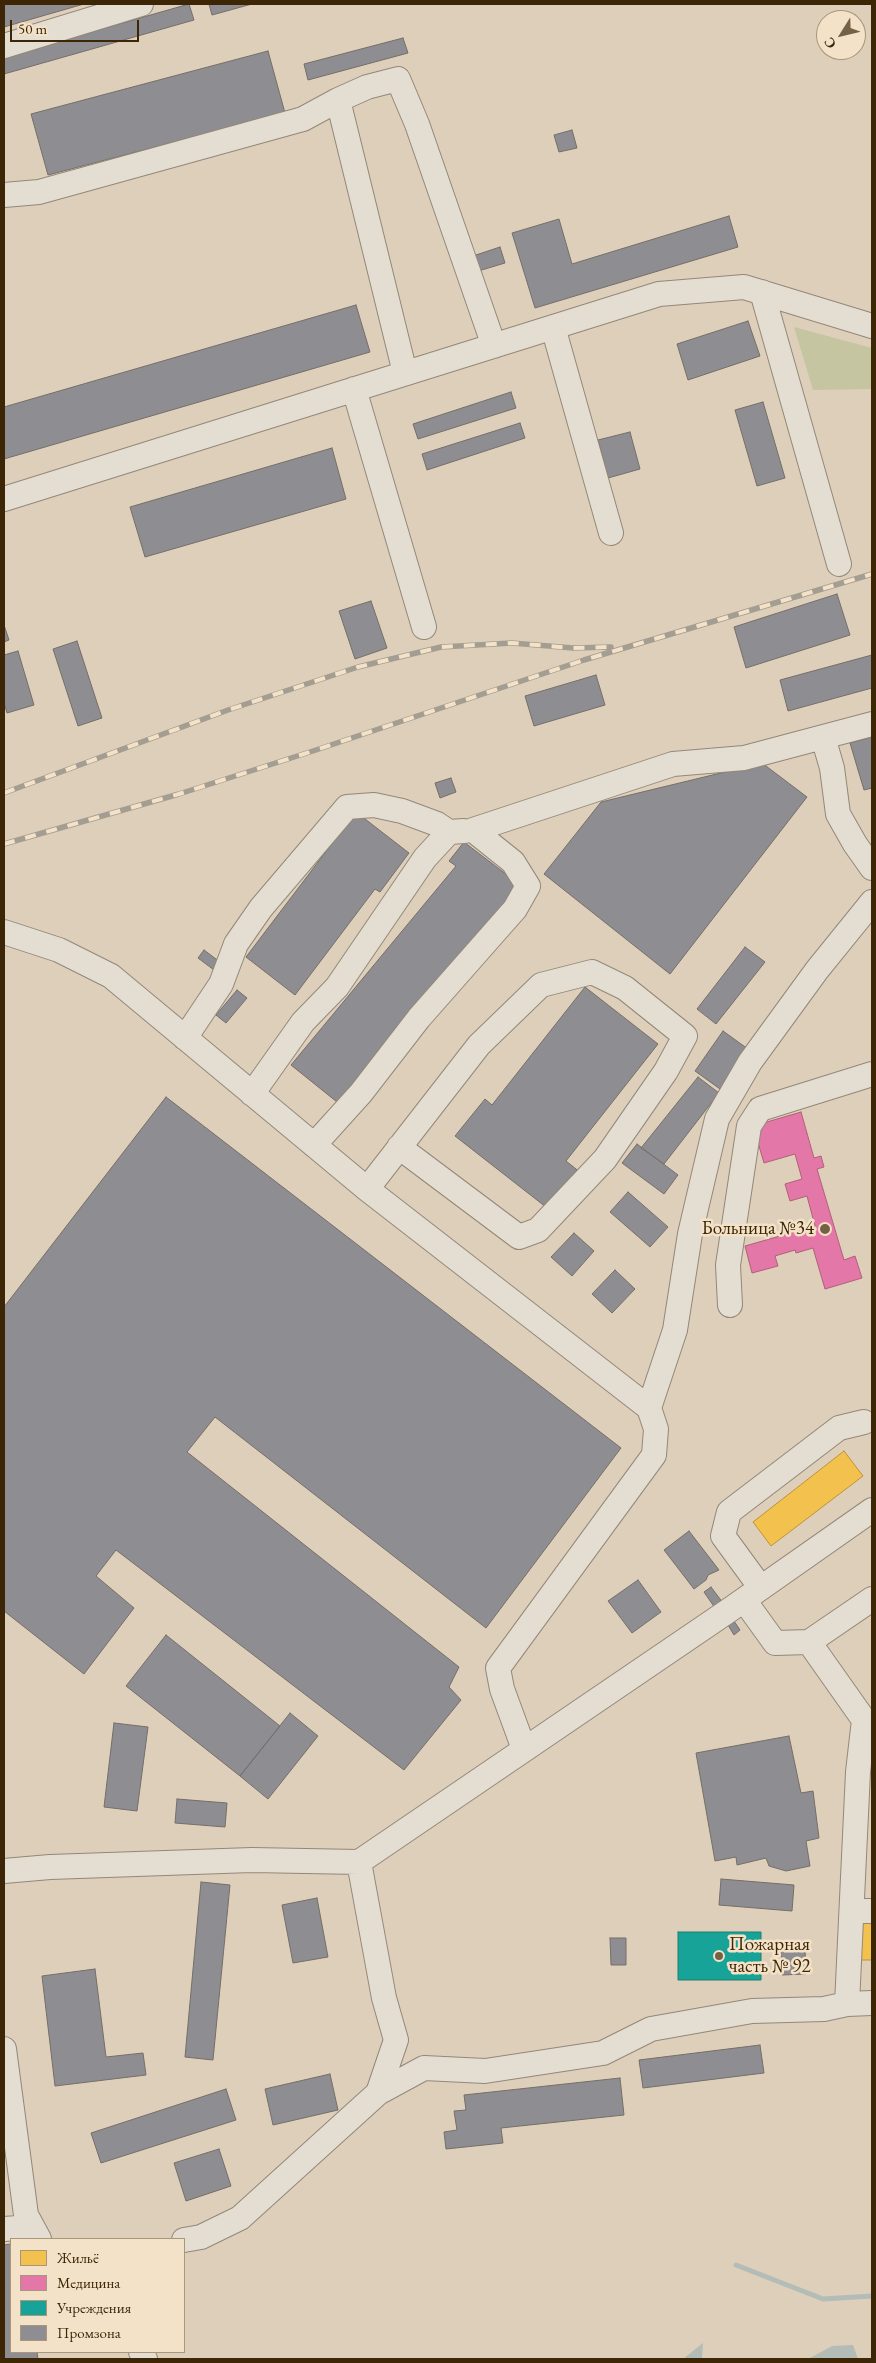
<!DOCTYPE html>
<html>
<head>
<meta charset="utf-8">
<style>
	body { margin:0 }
	#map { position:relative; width:876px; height:2363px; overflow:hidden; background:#decfba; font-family:"EB Garamond",serif }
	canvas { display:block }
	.frame { position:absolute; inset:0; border:5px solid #3d2606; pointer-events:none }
	.legend { position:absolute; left:10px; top:2238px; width:175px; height:115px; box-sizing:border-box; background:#f3e2c8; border:1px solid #aa977a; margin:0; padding:6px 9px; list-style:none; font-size:15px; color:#3d2606 }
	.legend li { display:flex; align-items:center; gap:10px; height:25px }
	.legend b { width:25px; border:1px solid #aa977a }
	.north { position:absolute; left:816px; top:10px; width:50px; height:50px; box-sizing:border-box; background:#f3e2c8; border:1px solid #aa977a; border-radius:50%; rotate:234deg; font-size:14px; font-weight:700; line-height:20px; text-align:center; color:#3d2606 }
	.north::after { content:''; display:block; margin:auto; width:18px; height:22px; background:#756145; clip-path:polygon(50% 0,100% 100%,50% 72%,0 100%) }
	.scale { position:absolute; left:10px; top:20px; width:129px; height:22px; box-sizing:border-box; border:2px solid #3d2606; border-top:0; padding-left:6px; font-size:15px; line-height:18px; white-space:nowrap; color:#3d2606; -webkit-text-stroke:4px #f3e2c8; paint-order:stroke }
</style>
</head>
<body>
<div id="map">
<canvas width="876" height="2363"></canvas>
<div class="frame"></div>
<ul class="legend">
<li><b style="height:14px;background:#f2c14e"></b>Жильё</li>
<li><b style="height:14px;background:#e377a8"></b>Медицина</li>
<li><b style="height:14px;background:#17a398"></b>Учреждения</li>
<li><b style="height:14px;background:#8d8d92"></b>Промзона</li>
</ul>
<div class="north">С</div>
<div class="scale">50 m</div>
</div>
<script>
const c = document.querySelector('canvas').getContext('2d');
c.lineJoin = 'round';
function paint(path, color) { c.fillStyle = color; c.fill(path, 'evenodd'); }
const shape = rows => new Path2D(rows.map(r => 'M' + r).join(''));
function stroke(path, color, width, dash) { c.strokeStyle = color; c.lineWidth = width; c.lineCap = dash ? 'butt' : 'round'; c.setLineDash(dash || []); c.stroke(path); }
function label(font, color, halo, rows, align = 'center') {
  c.font = font + ' "EB Garamond",serif'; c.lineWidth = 5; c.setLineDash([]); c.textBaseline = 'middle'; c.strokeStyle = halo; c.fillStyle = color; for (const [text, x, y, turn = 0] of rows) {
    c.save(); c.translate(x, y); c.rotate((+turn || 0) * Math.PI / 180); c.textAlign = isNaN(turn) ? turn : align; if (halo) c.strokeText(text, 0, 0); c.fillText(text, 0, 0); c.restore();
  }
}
paint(shape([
	[794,327,872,348,872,389,813,390]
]), '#c6c5a1');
paint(shape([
	[703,2343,702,2358,709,2359,683,2359],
	[853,2345,858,2359,808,2359,832,2346]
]), '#b3bcb7');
const homes = shape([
	[844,1451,863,1476,771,1546,753,1522,844,1451],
	[855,1921,872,1922,872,1960,854,1960,855,1921]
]);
paint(homes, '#f2c14e');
stroke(homes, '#bc9238', 1);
const health = shape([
	[801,1112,814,1158,821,1156,824,1167,817,1169,844,1260,855,1256,862,1278,825,1289,813,1248,796,1253,795,1250,775,1256,778,1266,752,1273,745,1246,815,1226,807,1196,790,1201,785,1184,802,1179,795,1154,764,1163,753,1126,801,1112]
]);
paint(health, '#e377a8');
stroke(health, '#b15f77', 1);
const public = shape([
	[678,1932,761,1932,761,1980,678,1980,678,1932]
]);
paint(public, '#17a398');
stroke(public, '#227e6c', 1);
const industry = shape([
	[4,4,84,4,4,27,4,4],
	[189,4,194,20,4,74,4,57,189,4],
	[209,4,252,4,212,15,209,4],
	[403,38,408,53,308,80,304,64,403,38],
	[268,51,285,113,48,175,31,114,268,51],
	[572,130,577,148,559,152,554,135,572,130],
	[729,216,738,247,535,308,512,233,559,219,572,264,729,216],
	[500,247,505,263,475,272,470,257,500,247],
	[356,305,370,352,4,459,4,407,356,305],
	[748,321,760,356,688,380,677,344,748,321],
	[511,392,516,408,418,439,413,424,511,392],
	[763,402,785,478,757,486,735,410,763,402],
	[520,423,525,438,427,470,422,454,520,423],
	[630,432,640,469,608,478,598,440,630,432],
	[332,448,346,499,145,557,130,507,332,448],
	[837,594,850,635,746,668,734,627,837,594],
	[371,601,387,648,355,659,339,611,371,601],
	[4,625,9,640,4,642,4,625],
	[77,641,102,718,78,726,53,649,77,641],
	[18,651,34,705,7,713,4,703,4,655,18,651],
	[872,655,872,688,788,711,780,680,872,655],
	[596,675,605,705,534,726,525,696,596,675],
	[872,737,872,788,864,790,850,743,872,737],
	[762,763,807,797,670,974,544,874,601,802,762,763],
	[451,778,456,792,440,798,435,783,451,778],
	[356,812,409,853,380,892,375,889,295,995,246,957,356,812],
	[464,842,524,888,342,1106,291,1065,456,866,449,861,464,842],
	[745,947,765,962,716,1024,697,1009,745,947],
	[204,950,220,962,214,970,198,958,204,950],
	[585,987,658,1044,566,1161,581,1173,551,1211,455,1136,485,1099,492,1105,585,987],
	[237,990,247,998,226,1023,216,1015,237,990],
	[723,1031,748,1049,720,1089,695,1071,723,1031],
	[698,1077,719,1093,664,1164,641,1148,698,1077],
	[166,1097,621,1448,486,1628,215,1417,187,1452,459,1667,449,1687,461,1700,404,1770,116,1550,96,1576,134,1608,84,1674,4,1611,4,1307,166,1097],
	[637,1144,678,1175,664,1194,622,1163,637,1144],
	[628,1192,668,1227,650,1247,610,1212,628,1192],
	[574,1233,594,1251,572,1276,551,1257,574,1233],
	[615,1270,635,1289,612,1313,592,1294,615,1270],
	[689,1531,719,1570,708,1575,706,1580,694,1589,664,1550,689,1531],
	[638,1580,661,1612,632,1633,608,1601,638,1580],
	[711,1587,723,1603,715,1608,704,1592,711,1587],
	[734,1621,740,1630,734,1635,728,1625,734,1621],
	[166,1635,280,1726,240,1776,126,1686,166,1635],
	[290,1713,318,1736,268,1799,240,1776,290,1713],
	[114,1723,148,1727,137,1811,104,1807,114,1723],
	[789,1736,801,1793,813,1791,819,1838,806,1841,810,1866,786,1871,769,1866,766,1858,737,1865,736,1857,715,1861,696,1753,789,1736],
	[177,1799,227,1803,225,1827,175,1823,177,1799],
	[721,1879,794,1885,792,1911,719,1905,721,1879],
	[201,1882,230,1885,213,2060,185,2057,201,1882],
	[317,1898,328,1957,293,1963,282,1905,317,1898],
	[610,1938,626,1938,626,1965,611,1965,610,1938],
	[805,1948,806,1974,782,1975,781,1949,805,1948],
	[95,1969,106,2057,143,2053,146,2075,55,2086,42,1976,95,1969],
	[760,2045,764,2073,643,2088,639,2060,760,2045],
	[330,2074,338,2110,273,2125,265,2089,330,2074],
	[620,2078,624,2115,501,2128,503,2143,446,2149,444,2132,457,2130,454,2111,466,2110,464,2095,620,2078],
	[226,2089,236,2120,101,2163,91,2133,226,2089],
	[219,2149,231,2186,186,2201,174,2163,219,2149],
	[11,2244,11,2352,37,2352,38,2359,4,2359,4,2245,11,2244]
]);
paint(industry, '#8d8d92');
stroke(industry, '#756e68', 1);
stroke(shape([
	[736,2265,823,2299,872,2296]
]), '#b3bcb7', 5);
const minor = shape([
	[4,46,141,4],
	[338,100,367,87,398,79,417,124,494,346],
	[4,195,39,192,303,119,338,100,405,373],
	[762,292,839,564],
	[553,327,611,533],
	[354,389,424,627],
	[4,499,659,294,744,287,872,326],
	[823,737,832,768,838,814,855,844,872,868],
	[4,932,59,950,111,976,367,1189,649,1408,656,1429,654,1455,498,1668,502,1689,524,1749],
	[185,1038,221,984,236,944,261,908,347,807,374,805,402,811,437,824,449,832],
	[252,1094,303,1022,337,987,425,858,449,832,464,831],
	[314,1145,361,1093,419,1018,515,909,528,886,513,862,473,830,673,764,744,758,872,724],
	[367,1189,479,1045,541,985,592,972,625,988,685,1036,666,1071,605,1159,538,1230,519,1237,399,1147],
	[730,1305,728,1265,749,1126,760,1109,872,1074],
	[649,1408,675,1330,690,1234,717,1119,750,1062,817,970,872,902],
	[761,1588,723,1536,729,1512,839,1428,864,1422],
	[744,1600,775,1643,809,1642,864,1720,858,1772,847,2004],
	[809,1642,872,1599],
	[4,1871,50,1867,252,1860,359,1862],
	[852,1911,872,1911],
	[4,2049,26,2215,39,2239],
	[378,2093,424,2068,485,2071,603,2053,651,2029,752,2011,824,2009,847,2004,872,2003],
	[4,2229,32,2227],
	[184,2240,201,2237,240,2218,378,2093,396,2040,384,1998,359,1862,728,1611,872,1510],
	[141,2352,145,2359]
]);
stroke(minor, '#938878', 26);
stroke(minor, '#e4ddd2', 24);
const rail = shape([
	[4,793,228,710,358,667,441,647,512,643,573,648,611,647],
	[4,844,179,794,316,750,584,660,872,574]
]);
stroke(rail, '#a49d91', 5.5);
stroke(rail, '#f3e2c8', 4, [11]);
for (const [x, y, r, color] of [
	[825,1229,6,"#756145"],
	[719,1956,5,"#756145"]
]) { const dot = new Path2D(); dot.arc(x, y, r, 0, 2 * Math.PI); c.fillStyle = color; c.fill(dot); stroke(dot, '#f3e2c8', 2); }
label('19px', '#3d2606', '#f3e2c8', [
	["Больница №34",814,1229],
	["Пожарная",729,1945,"left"],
	["часть № 92",729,1967,"left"]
], 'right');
</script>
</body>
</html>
